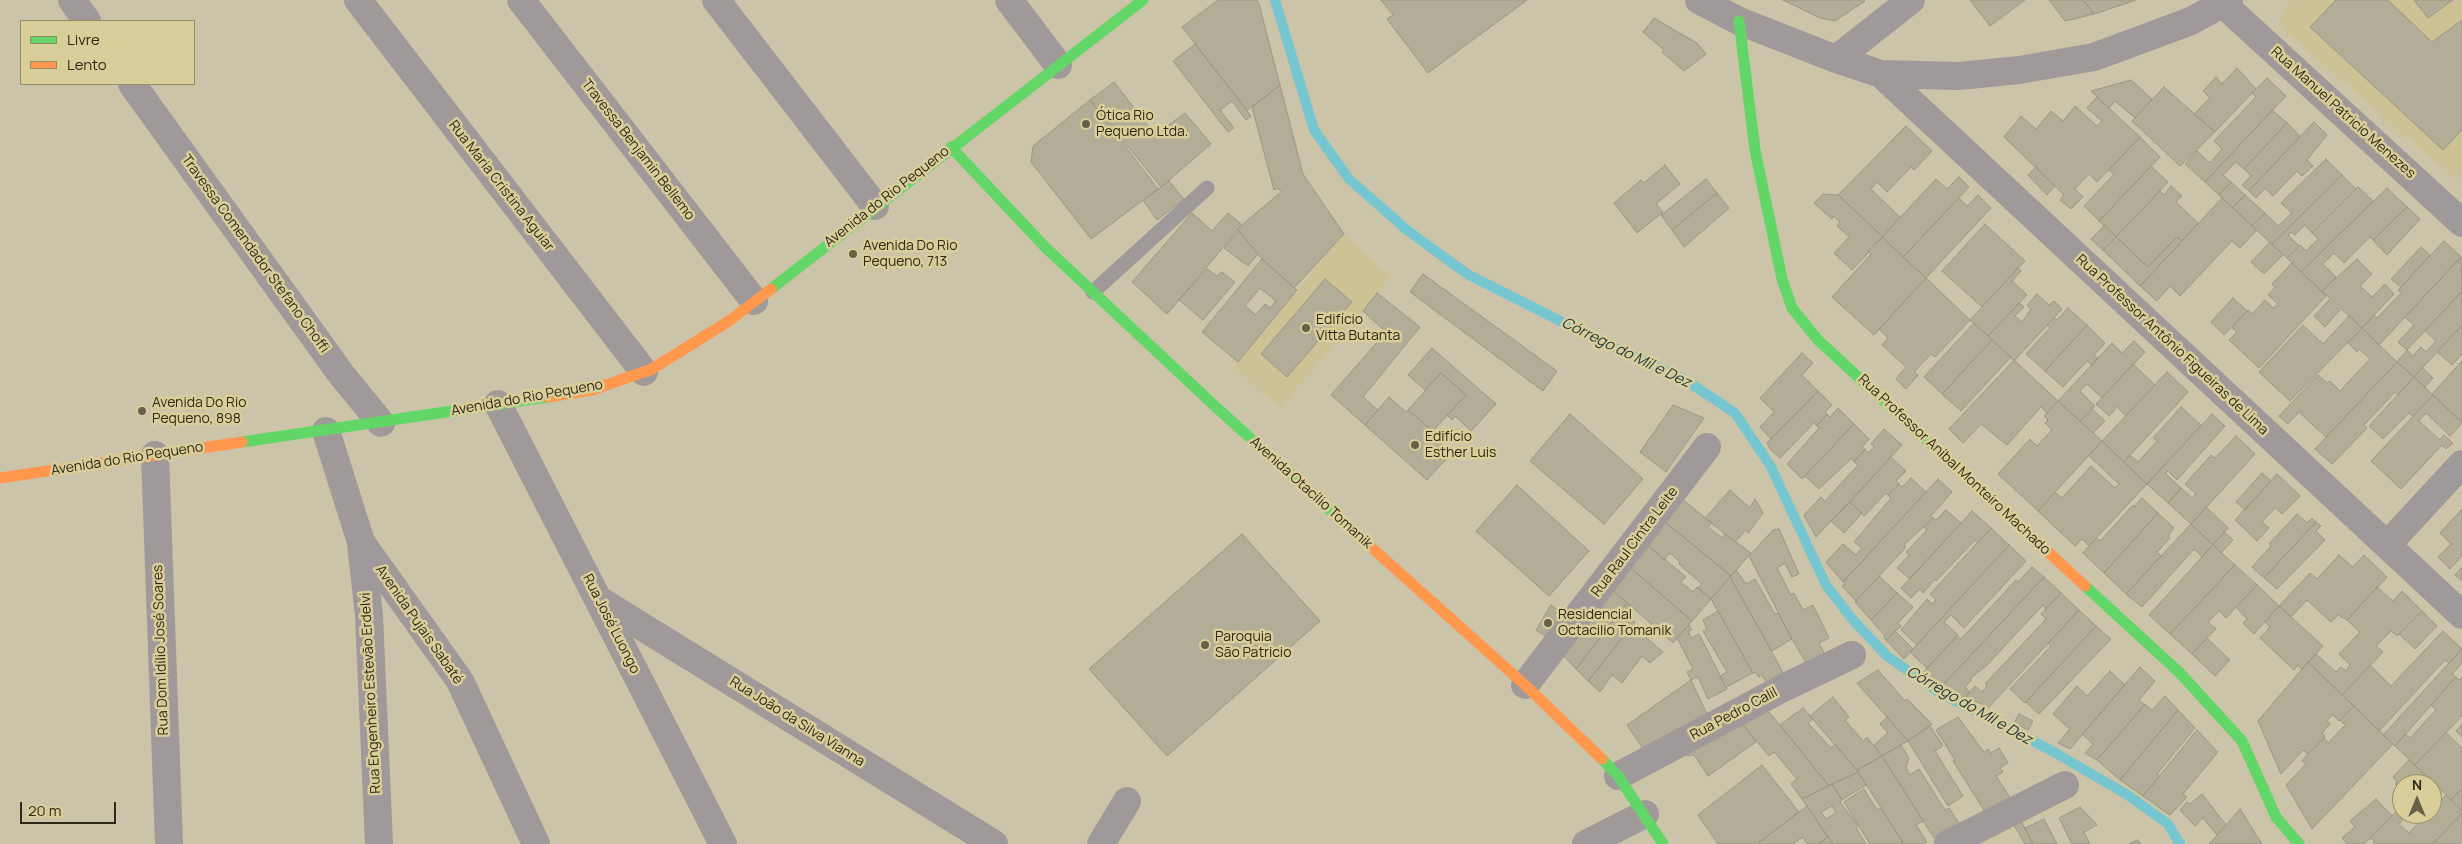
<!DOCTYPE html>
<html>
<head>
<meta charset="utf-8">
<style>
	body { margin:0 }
	#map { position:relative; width:2462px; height:844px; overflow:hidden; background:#cbc4a8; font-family:Manrope,sans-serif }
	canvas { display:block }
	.legend { position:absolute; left:20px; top:20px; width:175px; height:65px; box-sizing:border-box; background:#d9cd9a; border:1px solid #958c65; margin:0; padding:6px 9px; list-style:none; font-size:15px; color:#2f2a16 }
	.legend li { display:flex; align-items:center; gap:10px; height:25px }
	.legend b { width:25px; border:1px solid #958c65 }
	.north { position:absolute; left:2392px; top:774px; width:50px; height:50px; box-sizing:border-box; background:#d9cd9a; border:1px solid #958c65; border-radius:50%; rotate:0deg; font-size:14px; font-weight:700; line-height:20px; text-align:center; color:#2f2a16 }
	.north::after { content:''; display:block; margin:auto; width:18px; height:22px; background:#666049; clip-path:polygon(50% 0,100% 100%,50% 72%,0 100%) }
	.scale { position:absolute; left:20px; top:802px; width:96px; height:22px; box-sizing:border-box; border:2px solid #2f2a16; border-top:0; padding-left:6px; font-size:15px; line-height:18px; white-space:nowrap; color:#2f2a16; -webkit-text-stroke:4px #d9cd9a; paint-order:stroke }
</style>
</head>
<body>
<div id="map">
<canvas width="2462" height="844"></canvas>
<ul class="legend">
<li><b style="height:6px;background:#63d668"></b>Livre</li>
<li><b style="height:6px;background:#ff974d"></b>Lento</li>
</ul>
<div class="north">N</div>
<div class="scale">20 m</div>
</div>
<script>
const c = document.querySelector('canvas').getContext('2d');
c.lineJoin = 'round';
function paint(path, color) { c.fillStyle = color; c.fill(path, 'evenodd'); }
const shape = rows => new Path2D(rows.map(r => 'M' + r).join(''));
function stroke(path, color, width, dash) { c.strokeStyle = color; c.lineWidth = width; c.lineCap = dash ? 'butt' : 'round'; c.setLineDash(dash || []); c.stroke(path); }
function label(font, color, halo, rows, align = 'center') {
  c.font = font + ' Manrope,sans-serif'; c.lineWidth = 5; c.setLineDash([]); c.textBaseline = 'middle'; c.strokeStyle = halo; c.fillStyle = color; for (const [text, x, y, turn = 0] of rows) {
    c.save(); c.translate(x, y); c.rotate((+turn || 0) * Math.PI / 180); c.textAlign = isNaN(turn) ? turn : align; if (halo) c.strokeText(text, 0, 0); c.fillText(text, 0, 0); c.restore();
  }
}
paint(shape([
	[2294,0,2462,0,2462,174,2455,179,2286,32,2280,19,2287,5],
	[1344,234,1391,277,1280,408,1234,368]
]), '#cdc295');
stroke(shape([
	[1275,0,1314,130,1349,179,1407,230,1467,274,1596,339,1684,379,1735,413,1770,465,1826,585,1853,620,1887,656,1940,693,2052,751,2126,794,2168,824,2180,844]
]), '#76c6d2', 10);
const building = shape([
	[1218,0,1257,0,1259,4,1280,85,1247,110,1182,27,1218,0],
	[1381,0,1527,0,1428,73,1387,19,1393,15,1381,0],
	[1783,0,1864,0,1865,1,1835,21,1820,18,1783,0],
	[1970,0,2025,0,1990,26,1970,0],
	[2049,0,2083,0,2094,14,2065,21,2049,0],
	[2083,0,2136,0,2094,14,2083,0],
	[2336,0,2388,0,2432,42,2462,20,2462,130,2443,150,2310,27,2336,0],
	[2414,0,2453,0,2428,18,2414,0],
	[1654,18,1697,43,1706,54,1684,71,1662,52,1664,50,1643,32,1654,18],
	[1195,44,1251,116,1246,120,1232,101,1220,110,1234,128,1228,132,1173,61,1195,44],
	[2237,68,2256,89,2215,132,2194,114,2210,98,2203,91,2216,77,2222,84,2237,68],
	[2267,78,2286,96,2205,182,2185,164,2197,151,2210,163,2222,149,2214,141,2256,97,2252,93,2267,78],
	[2131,80,2152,99,2135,118,2115,101,2109,108,2091,91,2131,80],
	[1114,82,1155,135,1185,113,1211,144,1161,187,1090,100,1114,82],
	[1280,85,1303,174,1344,234,1294,288,1262,259,1237,229,1281,192,1278,188,1274,190,1252,107,1280,85],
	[2164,87,2215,132,2180,166,2132,121,2164,87],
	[2097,97,2140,137,2097,182,2089,174,2075,189,2083,197,2071,209,2060,200,2064,195,2004,137,2021,116,2036,129,2051,111,2063,121,2075,106,2097,126,2102,121,2087,108,2097,97],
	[1090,100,1158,189,1091,239,1031,162,1033,146,1090,100],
	[2272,110,2287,123,2244,169,2236,162,2223,175,2231,182,2219,195,2205,182,2272,110],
	[2314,122,2327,135,2307,160,2313,166,2302,176,2297,171,2273,196,2265,188,2256,198,2249,191,2314,122],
	[2287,123,2300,136,2249,191,2242,185,2251,176,2244,169,2287,123],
	[1906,126,1932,151,1914,170,1911,167,1887,192,1877,182,1871,189,1900,217,1883,237,1838,195,1906,126],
	[2140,137,2160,157,2099,221,2084,206,2114,174,2109,170,2140,137],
	[2326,159,2342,175,2272,244,2252,226,2265,213,2278,226,2292,213,2281,203,2326,159],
	[1665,165,1680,184,1656,204,1663,212,1637,233,1614,203,1641,180,1644,183,1665,165],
	[2151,166,2168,182,2116,237,2099,221,2151,166],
	[2036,167,2055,186,2047,195,2028,175,2036,167],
	[2342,175,2356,189,2312,233,2305,225,2295,235,2291,232,2288,235,2299,246,2287,258,2272,244,2342,175],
	[1959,177,1969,187,1903,257,1882,237,1936,179,1947,189,1959,177],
	[1706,179,1717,193,1672,230,1661,215,1706,179],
	[1169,181,1184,199,1157,220,1143,200,1169,181],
	[2231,182,2245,195,2233,208,2219,195,2231,182],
	[2171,186,2182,196,2176,202,2198,223,2182,241,2177,237,2148,267,2116,237,2160,191,2164,195,2171,186],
	[2358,187,2373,201,2301,272,2287,258,2300,245,2306,251,2318,239,2312,233,2358,187],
	[2387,188,2407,207,2373,240,2370,237,2344,263,2334,253,2323,264,2336,277,2322,291,2301,272,2387,188],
	[1717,193,1729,208,1684,247,1672,230,1717,193],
	[1823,194,1838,195,1883,237,1852,270,1834,253,1849,237,1837,226,1840,222,1833,216,1832,219,1814,203,1823,194],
	[1978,195,1991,208,1926,278,1903,257,1959,198,1967,206,1978,195],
	[2245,195,2265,213,2252,226,2233,208,2245,195],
	[2222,198,2257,230,2240,248,2232,241,2180,296,2170,286,2157,301,2140,286,2222,198],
	[2407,207,2420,219,2387,255,2373,240,2407,207],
	[1192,213,1212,231,1228,213,1242,225,1167,314,1132,282,1192,213],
	[1985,224,2025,261,1982,307,1942,271,1985,224],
	[2105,225,2116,237,2103,250,2091,239,2105,225],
	[1239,231,1258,254,1248,266,1224,248,1239,231],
	[1882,237,1926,278,1874,335,1832,297,1871,254,1868,251,1882,237],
	[2116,237,2148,267,2177,237,2182,241,2140,286,2103,250,2116,237],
	[2444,241,2461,257,2379,345,2362,328,2374,315,2377,318,2401,293,2398,290,2444,241],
	[2270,242,2283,255,2264,274,2251,262,2270,242],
	[2421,247,2430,255,2401,287,2391,279,2421,247],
	[2461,257,2462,291,2407,350,2398,342,2414,325,2405,317,2461,257],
	[1262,259,1297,290,1238,362,1202,332,1262,259],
	[1260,288,1276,301,1270,308,1265,304,1256,315,1245,306,1260,288],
	[2357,259,2372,274,2360,286,2372,297,2385,284,2394,294,2362,328,2322,291,2357,259],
	[2292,263,2326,296,2259,368,2229,340,2237,332,2232,328,2248,310,2252,314,2265,300,2273,308,2278,304,2268,295,2275,287,2272,284,2292,263],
	[2018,268,2021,271,2012,281,2027,295,1988,336,1970,320,2018,268],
	[1207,269,1217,276,1222,272,1235,282,1203,320,1179,300,1207,269],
	[1423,274,1557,371,1543,391,1410,292,1423,274],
	[1926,278,1970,320,1935,357,1931,354,1914,372,1918,375,1906,389,1896,379,1906,367,1882,345,1888,338,1879,329,1926,278],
	[1325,279,1352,302,1287,377,1261,354,1325,279],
	[2462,291,2462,325,2414,377,2397,362,2407,350,2413,356,2421,347,2426,352,2436,341,2425,331,2462,291],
	[1377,293,1420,327,1363,397,1378,410,1365,425,1331,395,1386,332,1363,311,1377,293],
	[2037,294,2049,305,2054,301,2062,309,2014,361,1988,336,2019,303,2024,307,2015,316,2022,322,2031,309,2027,305,2037,294],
	[2233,298,2247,311,2224,335,2211,322,2233,298],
	[2329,300,2340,310,2325,327,2314,316,2329,300],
	[2068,308,2087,325,2045,371,2026,354,2050,328,2047,325,2054,318,2057,320,2068,308],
	[2349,316,2362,328,2290,401,2259,372,2303,325,2323,344,2349,316],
	[1974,323,1992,340,1942,394,1924,377,1974,323],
	[2087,325,2105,343,2094,355,2098,358,2092,365,2087,361,2063,387,2045,371,2087,325],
	[2462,325,2462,354,2452,365,2437,352,2462,325],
	[2362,328,2397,362,2326,437,2299,412,2288,424,2279,416,2318,375,2327,383,2330,381,2340,391,2370,359,2359,349,2357,352,2348,343,2362,328],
	[1992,340,2011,357,1961,411,1942,394,1992,340],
	[2134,341,2145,352,2102,398,2087,384,2080,391,2095,406,2080,421,2058,401,2112,343,2122,353,2134,341],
	[1432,348,1496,404,1471,431,1455,416,1452,420,1447,415,1466,395,1441,373,1425,390,1408,375,1432,348],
	[1802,353,1813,363,1802,375,1818,391,1771,439,1760,427,1774,412,1760,398,1802,353],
	[2014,360,2058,401,2047,413,2041,407,2007,445,1981,424,1963,443,1949,429,2014,360],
	[2462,361,2462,422,2432,394,2462,361],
	[2397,362,2414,377,2398,395,2395,392,2364,425,2367,428,2332,464,2315,449,2397,362],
	[2133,364,2155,385,2126,416,2117,407,2109,416,2096,404,2133,364],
	[2422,367,2433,378,2425,387,2414,377,2422,367],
	[2167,372,2188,392,2124,462,2102,441,2167,372],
	[1441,373,1466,395,1433,431,1408,410,1441,373],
	[2414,377,2433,395,2413,416,2409,413,2383,439,2369,426,2414,377],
	[1818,391,1832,405,1825,412,1827,414,1817,426,1814,423,1780,458,1770,449,1767,443,1818,391],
	[2433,395,2462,423,2450,436,2426,413,2419,421,2440,440,2444,435,2453,443,2446,449,2442,445,2401,489,2371,461,2433,395],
	[1389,397,1406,412,1408,410,1433,431,1437,435,1435,438,1452,453,1427,480,1365,425,1389,397],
	[2058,401,2102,441,2038,511,1998,474,2030,439,2037,446,2052,430,2045,423,2048,420,2044,416,2058,401],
	[1673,405,1704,418,1666,472,1640,452,1673,405],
	[2181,407,2201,425,2147,484,2124,462,2130,455,2138,462,2157,441,2153,438,2181,407],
	[1838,408,1854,424,1802,479,1787,464,1819,428,1817,426,1827,414,1830,417,1838,408],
	[2092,409,2105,421,2093,433,2080,421,2092,409],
	[1570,414,1643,479,1604,524,1530,461,1570,414],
	[2212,414,2225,426,2177,480,2168,471,2165,473,2181,488,2168,503,2147,484,2212,414],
	[1854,424,1869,439,1862,447,1865,449,1854,462,1852,458,1819,489,1805,476,1854,424],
	[1884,429,1902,445,1816,537,1804,515,1821,497,1825,501,1858,465,1854,462,1865,449,1868,453,1874,447,1871,444,1884,429],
	[2236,436,2255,454,2191,524,2168,503,2181,488,2192,498,2196,494,2185,484,2211,455,2215,458,2236,436],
	[2102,441,2147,484,2089,546,2082,539,2075,546,2038,511,2055,492,2062,498,2091,466,2115,488,2119,484,2089,456,2102,441],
	[1891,457,1906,471,1896,481,1899,484,1888,495,1886,493,1864,516,1850,502,1891,457],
	[2262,473,2271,481,2245,510,2236,502,2262,473],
	[2277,474,2300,496,2282,514,2275,508,2262,522,2269,528,2257,541,2235,520,2277,474],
	[1911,478,1926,492,1843,582,1826,562,1843,544,1856,555,1862,548,1854,542,1891,498,1888,495,1899,484,1902,487,1911,478],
	[1938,479,1952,492,1931,516,1933,518,1904,545,1906,547,1856,601,1842,586,1845,584,1843,582,1938,479],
	[1517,485,1589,551,1549,596,1476,531,1517,485],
	[1730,490,1750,508,1755,499,1763,513,1748,533,1746,530,1735,542,1705,518,1730,490],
	[1676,494,1712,523,1708,527,1722,538,1725,534,1751,553,1731,576,1659,517,1676,494],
	[2142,498,2158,513,2104,573,2083,553,2096,538,2100,541,2133,505,2134,507,2142,498],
	[1850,502,1862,513,1844,533,1831,521,1850,502],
	[2206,507,2228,528,2213,545,2191,524,2206,507],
	[2462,509,2462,556,2450,569,2438,557,2451,544,2440,533,2462,509],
	[1946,510,1961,523,1910,579,1897,568,1909,555,1906,552,1927,530,1924,527,1933,518,1936,520,1946,510],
	[1972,511,1991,528,1978,543,1975,540,1936,581,1935,579,1923,593,1920,589,1911,598,1901,588,1972,511],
	[2158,513,2174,528,2168,536,2170,538,2157,552,2161,556,2126,594,2104,573,2158,513],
	[2297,514,2307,523,2312,518,2316,522,2264,578,2252,567,2271,546,2269,544,2297,514],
	[1659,517,1731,576,1711,599,1698,588,1702,584,1679,564,1680,562,1670,553,1664,560,1643,541,1659,517],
	[2316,522,2321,526,2316,531,2325,540,2277,589,2264,578,2316,522],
	[2191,524,2213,545,2202,557,2194,549,2142,607,2126,594,2191,524],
	[1991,528,2009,545,1917,645,1901,630,1927,599,1932,604,1936,600,1930,594,1991,528],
	[1779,529,1799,574,1792,577,1785,563,1777,568,1791,595,1794,593,1803,610,1813,605,1829,638,1819,643,1825,655,1807,664,1792,639,1749,556,1773,530,1779,529],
	[2224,532,2233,540,2221,553,2213,545,2224,532],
	[1242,534,1320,621,1167,756,1089,669,1242,534],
	[1643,541,1686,577,1681,582,1693,592,1697,587,1711,599,1692,621,1626,564,1643,541],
	[2009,545,2026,561,1964,628,1951,615,1944,622,1958,635,1927,668,1910,652,2009,545],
	[2213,545,2235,565,2170,634,2149,615,2213,545],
	[2339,555,2353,567,2364,555,2387,577,2347,620,2338,615,2331,622,2307,600,2291,617,2279,606,2310,573,2317,579,2339,555],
	[1626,564,1692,621,1673,643,1609,587,1626,564],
	[2235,565,2257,585,2226,618,2219,611,2208,622,2216,629,2192,654,2170,634,2235,565],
	[2032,567,2044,577,1941,687,1919,677,1957,636,1961,639,2016,580,2018,582,2032,567],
	[2461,568,2462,569,2462,581,2455,575,2461,568],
	[1736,570,1746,584,1755,579,1775,614,1778,613,1792,639,1772,651,1730,577,1736,570],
	[1879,576,1897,593,1871,620,1855,602,1879,576],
	[1730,577,1785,676,1768,685,1762,675,1759,677,1756,673,1753,673,1711,599,1730,577],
	[2044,577,2061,593,2046,609,2043,605,1987,665,1970,679,1972,680,1965,687,1970,692,1963,700,1941,687,2044,577],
	[2257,585,2279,606,2254,634,2243,623,2247,619,2236,607,2257,585],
	[1609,587,1627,603,1576,669,1562,654,1609,587],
	[2377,587,2393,601,2402,591,2422,611,2397,636,2391,631,2376,646,2383,652,2342,695,2308,662,2316,654,2336,672,2341,667,2346,671,2350,665,2339,654,2360,632,2347,620,2377,587],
	[1897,593,1913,607,1898,623,1901,626,1886,640,1884,638,1885,636,1871,620,1897,593],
	[2061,593,2079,610,1989,707,1965,697,1975,686,1982,692,1987,686,1985,684,2046,619,2041,614,2061,593],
	[1627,603,1633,609,1627,617,1635,622,1588,681,1576,669,1627,603],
	[1551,605,1563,614,1545,636,1536,630,1551,605],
	[2279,606,2323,646,2302,670,2298,665,2294,670,2260,638,2270,627,2265,622,2279,606],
	[2079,610,2096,626,2025,703,2010,689,2051,646,2048,643,2079,610],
	[1718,611,1753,673,1726,687,1720,676,1727,672,1703,631,1707,629,1703,620,1718,611],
	[2422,611,2437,626,2415,649,2399,634,2422,611],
	[1632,625,1663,652,1650,663,1642,656,1622,683,1612,675,1600,692,1588,681,1632,625],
	[1689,625,1692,630,1688,631,1691,638,1699,634,1727,689,1708,699,1698,677,1691,680,1687,672,1693,669,1677,638,1689,625],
	[2096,626,2111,639,2039,714,2026,702,2096,626],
	[1895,631,1913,649,1904,659,1886,640,1895,631],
	[2443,631,2462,649,2449,663,2445,660,2379,731,2342,695,2370,665,2391,686,2443,631],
	[2207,638,2230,660,2215,676,2192,654,2207,638],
	[2462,649,2462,663,2452,674,2456,677,2395,746,2383,735,2462,649],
	[2308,662,2354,706,2339,721,2333,715,2327,720,2330,724,2322,733,2325,736,2324,738,2308,754,2303,750,2281,774,2258,721,2308,662],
	[2140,667,2155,681,2139,700,2145,705,2097,760,2085,753,2093,744,2082,734,2140,667],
	[1878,670,1905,701,1907,699,1932,724,1908,741,1857,683,1878,670],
	[2110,671,2125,685,2070,749,2058,743,2070,729,2053,714,2077,686,2087,696,2110,671],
	[2456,677,2459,680,2462,677,2462,716,2415,765,2395,746,2405,734,2410,738,2436,710,2431,705,2456,677],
	[1691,680,1707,714,1644,750,1627,725,1691,680],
	[2165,696,2178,710,2120,780,2097,760,2145,704,2152,710,2165,696],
	[1833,697,1849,717,1845,720,1863,741,1867,737,1882,756,1857,770,1810,716,1833,697],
	[2354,706,2393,744,2312,829,2286,785,2306,764,2302,761,2308,754,2324,738,2328,743,2345,725,2340,720,2354,706],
	[1803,708,1813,719,1808,723,1831,748,1835,744,1858,772,1829,786,1780,725,1803,708],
	[1766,709,1780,725,1829,786,1802,799,1791,784,1797,779,1774,752,1769,756,1743,725,1766,709],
	[2178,710,2195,728,2157,774,2160,776,2143,796,2120,780,2178,710],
	[2019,714,2033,721,2028,730,2014,723,2019,714],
	[1887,717,1908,741,1882,756,1874,745,1888,733,1880,724,1887,717],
	[1958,717,1984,752,1988,749,1991,753,1999,748,2008,763,2000,768,2003,772,1996,776,2011,799,1985,812,1953,761,1955,760,1936,730,1958,717],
	[1739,719,1756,742,1708,776,1694,755,1687,756,1683,748,1739,719],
	[2462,724,2462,737,2456,731,2462,724],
	[1930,726,1943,746,1935,751,1963,796,1948,806,1908,741,1930,726],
	[2197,730,2218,752,2183,794,2187,797,2170,815,2143,796,2197,730],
	[2446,733,2462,748,2462,788,2451,800,2415,765,2446,733],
	[1901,745,1909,758,1906,767,1910,775,1919,769,1945,810,1949,808,1960,825,1934,838,1882,756,1901,745],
	[1882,756,1923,821,1916,825,1927,842,1922,844,1904,844,1857,770,1882,756],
	[2409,760,2428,778,2422,784,2402,784,2402,791,2395,784,2397,782,2393,777,2409,760],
	[1762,765,1799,812,1757,844,1718,844,1698,815,1762,765],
	[1858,772,1866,785,1842,800,1832,784,1858,772],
	[1832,784,1842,800,1840,802,1858,826,1856,828,1866,844,1833,844,1802,799,1832,784],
	[1832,806,1836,813,1826,819,1821,812,1832,806],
	[2462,788,2462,811,2451,800,2462,788],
	[1864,789,1877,810,1881,808,1904,844,1870,844,1844,802,1864,789],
	[2202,794,2226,825,2217,835,2203,818,2195,826,2180,810,2187,802,2190,804,2202,794],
	[2446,795,2462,811,2462,813,2433,844,2373,844,2375,842,2370,838,2401,807,2402,814,2408,814,2399,824,2409,833,2427,814,2432,814,2432,809,2446,795],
	[2376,799,2392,816,2364,844,2347,844,2342,838,2355,827,2350,821,2376,799],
	[1807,806,1828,837,1818,844,1807,844,1803,837,1793,844,1757,844,1807,806],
	[2080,807,2097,825,2084,832,2090,844,2072,844,2059,818,2080,807],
	[2240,809,2262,844,2209,844,2226,825,2240,809],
	[2462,813,2462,841,2460,844,2433,844,2462,813],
	[2044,819,2057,844,2033,844,2025,828,2044,819],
	[2021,821,2033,844,2025,844,2014,825,2021,821],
	[1828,837,1833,844,1818,844,1828,837],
	[2137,840,2141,844,2129,844,2137,840]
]);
paint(building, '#b2ad96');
stroke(building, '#9d9782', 1);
stroke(shape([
	[1093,292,1207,188]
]), '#a09999', 15);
stroke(shape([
	[72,0,87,21],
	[358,0,644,372],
	[521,0,754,301],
	[716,0,875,206],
	[1009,0,1058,65],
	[1699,0,1739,21,1836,59,1881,74,1959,76,2019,70,2094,57,2191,21,2229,0],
	[2223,4,2462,223],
	[1836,59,1911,0],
	[1881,74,2462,615],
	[132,84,341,374,381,423],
	[498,404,723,844],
	[326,431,361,542,460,681,536,844],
	[155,455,169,844],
	[361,544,369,615,379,844],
	[2387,545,2462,464],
	[599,600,994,844],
	[1525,685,1707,447],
	[1618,776,1785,687,1852,655],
	[1101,844,1127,801],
	[1586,844,1645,814],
	[1948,844,2065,785]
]), '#a09999', 28);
stroke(shape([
	[1739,21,1755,150,1782,279,1792,308,1818,340,1960,471],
	[951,147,1046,248,1217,408,1371,547],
	[771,289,1143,0],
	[242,442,548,397],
	[2085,586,2180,673,2242,741,2276,817,2299,844],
	[1602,759,1618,776,1663,844]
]), '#63d668', 11);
stroke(shape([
	[548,397,592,390,652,369,729,321,771,289],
	[1960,471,2085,586],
	[0,478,242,442],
	[1371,547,1525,685,1602,759]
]), '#ff974d', 11);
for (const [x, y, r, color] of [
	[1086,124,5,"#666049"],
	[853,254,5,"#666049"],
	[1306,328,5,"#666049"],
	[142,411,5,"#666049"],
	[1415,445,5,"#666049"],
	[1548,623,5,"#666049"],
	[1205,645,5,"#666049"]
]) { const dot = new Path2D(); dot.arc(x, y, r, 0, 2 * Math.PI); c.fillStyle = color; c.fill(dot); stroke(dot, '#d9cd9a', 2); }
label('14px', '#2f2a16', '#d9cd9a', [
	["Rua Manuel Patricio Menezes",2343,113,42],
	["Travessa Benjamin Bellemo",638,150,52],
	["Rua Maria Cristina Aguiar",501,186,52],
	["Avenida do Rio Pequeno",887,197,-38],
	["Travessa Comendador Stefano Choffi",255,254,54],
	["Rua Professor Antônio Figueiras de Lima",2172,345,43],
	["Avenida do Rio Pequeno",527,398,-10],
	["Avenida do Rio Pequeno",127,459,-9],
	["Rua Professor Aníbal Monteiro Machado",1954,465,43],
	["Avenida Otacílio Tomanik",1311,493,42],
	["Rua Raul Cintra Leite",1635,542,-53],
	["Rua José Luongo",611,624,63],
	["Avenida Pujais Sabaté",419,625,55],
	["Rua Dom Idílio José Soares",161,650,-92],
	["Rua Engenheiro Estevão Erdelvi",371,693,-93],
	["Rua Pedro Calil",1734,714,-28],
	["Rua João da Silva Vianna",797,722,32]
]);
label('14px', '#2f2a16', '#d9cd9a', [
	["Ótica Rio",1096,116],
	["Pequeno Ltda.",1096,132],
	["Avenida Do Rio",863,246],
	["Pequeno, 713",863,262],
	["Edifício",1316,320],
	["Vitta Butanta",1316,336],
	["Avenida Do Rio",152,403],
	["Pequeno, 898",152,419],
	["Edifício",1425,437],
	["Esther Luis",1425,453],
	["Residencial",1558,615],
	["Octacilio Tomanik",1558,631],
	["Paroquia",1215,637],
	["São Patricio",1215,653]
], 'left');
label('italic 15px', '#1d373d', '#d9cd9a', [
	["Córrego do Mil e Dez",1626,353,26],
	["Córrego do Mil e Dez",1969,706,30]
]);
</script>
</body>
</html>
